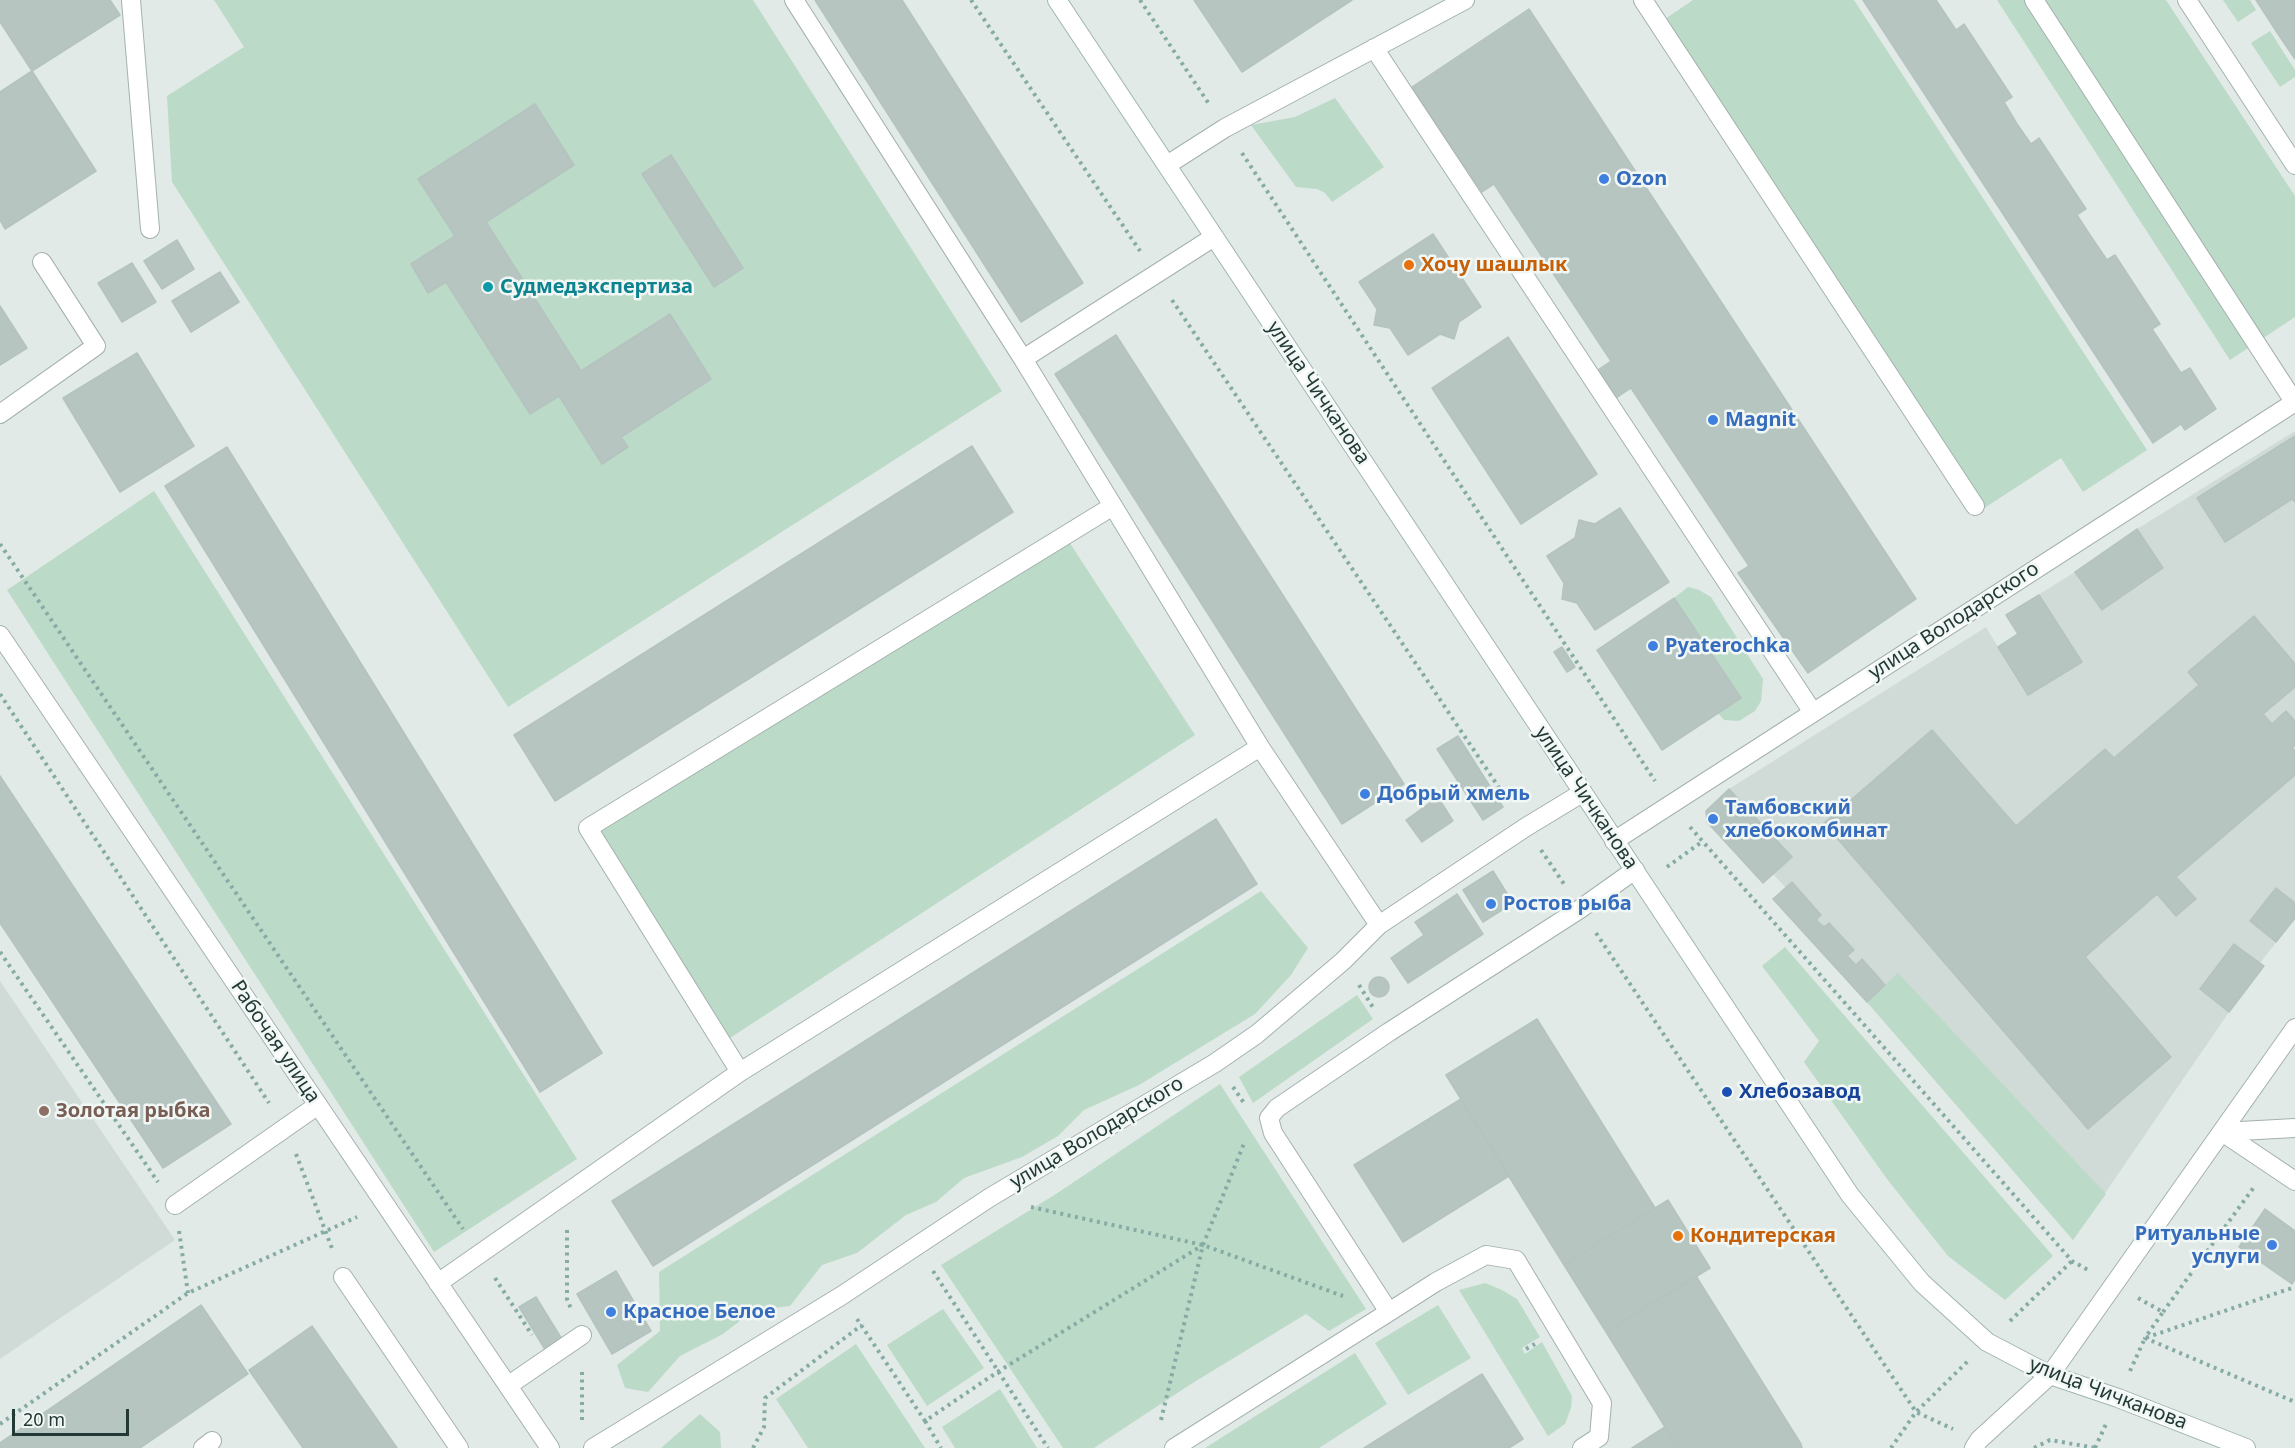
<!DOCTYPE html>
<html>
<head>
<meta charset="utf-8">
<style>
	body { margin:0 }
	#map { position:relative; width:2295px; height:1448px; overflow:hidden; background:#e1eae7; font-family:"Noto Sans",sans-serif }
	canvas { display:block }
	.scale { position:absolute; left:12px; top:1409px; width:117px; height:27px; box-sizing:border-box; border:3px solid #233936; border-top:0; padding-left:8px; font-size:18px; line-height:21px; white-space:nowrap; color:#233936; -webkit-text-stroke:4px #f1f7f5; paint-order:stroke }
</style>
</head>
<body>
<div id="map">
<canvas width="2295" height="1448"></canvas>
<div class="scale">20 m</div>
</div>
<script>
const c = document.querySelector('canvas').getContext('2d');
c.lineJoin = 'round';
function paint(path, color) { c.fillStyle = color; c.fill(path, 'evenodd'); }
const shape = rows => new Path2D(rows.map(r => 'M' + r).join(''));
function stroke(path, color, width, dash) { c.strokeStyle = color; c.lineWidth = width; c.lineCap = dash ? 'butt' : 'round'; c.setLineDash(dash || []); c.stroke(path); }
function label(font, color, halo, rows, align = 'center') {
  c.font = font + ' "Noto Sans",sans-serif'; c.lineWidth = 5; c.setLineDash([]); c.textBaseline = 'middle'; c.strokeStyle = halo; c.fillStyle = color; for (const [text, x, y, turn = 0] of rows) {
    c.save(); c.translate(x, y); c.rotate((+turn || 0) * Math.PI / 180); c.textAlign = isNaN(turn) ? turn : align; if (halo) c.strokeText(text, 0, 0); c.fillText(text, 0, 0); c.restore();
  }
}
paint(shape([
	[2295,431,2295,918,2260,963,2264,966,2229,1012,2073,1240,1867,1002,1885,985,1862,960,1856,965,1847,956,1853,950,1829,923,1824,927,1816,920,1821,915,1792,882,1786,888,1773,874,1792,857,1729,789,1986,627,1998,647,2018,635,2006,615,2075,572,2137,529],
	[0,981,175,1240,0,1359]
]), '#d0dad7');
paint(shape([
	[214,0,753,0,1002,391,508,707,172,182,167,96,244,47],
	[1693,0,1854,0,2147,450,2083,492,2061,458,1983,509,1665,19],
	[1997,0,2166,0,2295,196,2295,317,2230,360],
	[2223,0,2250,0,2256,10,2238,22],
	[2270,31,2295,70,2295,77,2280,87,2251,43],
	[1335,98,1384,167,1332,202,1325,193,1317,189,1296,187,1251,125,1295,117],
	[154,491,577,1159,434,1252,7,590],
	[1060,528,1195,735,730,1038,595,831],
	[1688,587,1699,590,1711,597,1763,679,1761,701,1755,711,1739,721,1724,720,1718,713,1740,697,1674,598],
	[1261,891,1308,948,1291,975,1255,1014,1139,1085,1084,1110,1058,1136,1022,1157,964,1178,936,1202,906,1215,857,1253,822,1265,790,1306,754,1310,723,1334,680,1356,648,1392,625,1388,617,1365,660,1331,659,1272],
	[1785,947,2053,1256,2005,1300,1948,1256,1887,1179,1804,1062,1819,1041,1762,966],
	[1898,973,2106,1194,2073,1240,1867,1002],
	[1357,995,1373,1019,1253,1103,1239,1077],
	[1220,1084,1366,1309,1329,1331,1306,1314,1191,1384,1094,1448,1063,1448,941,1265,1056,1194],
	[1485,1283,1502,1290,1517,1299,1540,1337,1522,1348,1525,1354,1542,1342,1572,1396,1571,1408,1565,1424,1548,1436,1459,1290],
	[1438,1305,1471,1358,1408,1395,1375,1343],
	[943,1309,984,1368,927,1406,887,1345],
	[856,1344,925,1448,808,1448,776,1399],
	[1355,1353,1387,1404,1319,1448,1205,1448],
	[1000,1389,1037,1448,955,1448,942,1427],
	[700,1414,720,1432,721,1448,661,1448]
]), '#bcdac8');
const building = shape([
	[0,0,110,0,120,15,32,71,0,22,0,0],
	[815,0,902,0,1083,283,1021,322,815,0],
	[1194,0,1352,0,1242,72,1194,0],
	[1863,0,1936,0,1956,30,1964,24,2012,97,2004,102,2017,124,2031,144,2039,138,2086,209,2077,215,2092,238,2107,260,2115,255,2160,324,2152,329,2181,373,2190,368,2216,409,2185,430,2181,424,2153,443,1863,0],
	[2256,0,2295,0,2295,59,2278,34,2256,0],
	[1529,9,1916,599,1808,673,1738,573,1749,566,1631,388,1616,398,1598,370,1611,361,1494,184,1482,192,1412,87,1529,9],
	[32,71,96,171,5,229,0,220,0,92,32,71],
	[535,104,574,165,486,222,581,371,670,314,711,379,621,437,628,447,602,464,559,396,530,414,446,282,428,293,411,264,455,236,418,179,535,104],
	[671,155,743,268,714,287,642,174,671,155],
	[1433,234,1481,307,1459,322,1454,339,1440,334,1408,355,1390,328,1374,325,1377,309,1359,282,1433,234],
	[177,240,194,269,162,289,144,261,177,240],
	[132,263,156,302,122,322,98,283,132,263],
	[220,272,239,302,191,332,172,301,220,272],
	[0,306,27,348,0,365,0,306],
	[1116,335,1404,784,1342,824,1055,374,1116,335],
	[1508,337,1597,474,1521,524,1432,388,1508,337],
	[137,353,194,446,120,492,63,398,137,353],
	[2295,436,2295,502,2292,499,2225,542,2197,498,2295,436],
	[972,446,1013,512,555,801,514,735,972,446],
	[227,447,602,1053,540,1092,165,486,227,447],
	[1620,508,1669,582,1595,630,1577,603,1562,599,1564,583,1547,556,1575,538,1579,520,1595,524,1620,508],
	[2137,529,2163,568,2102,610,2075,572,2137,529],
	[2039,595,2082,662,2028,695,1998,647,2018,634,2006,615,2039,595],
	[1674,598,1741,698,1662,750,1597,650,1674,598],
	[2254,616,2295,664,2295,687,2263,714,2272,724,2286,711,2295,721,2295,745,2292,748,2295,751,2295,775,2176,877,2196,899,2176,916,2157,894,2085,957,2171,1057,2088,1129,1824,823,1932,730,2016,826,2105,749,2114,758,2199,685,2188,672,2254,616],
	[1562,647,1575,667,1567,672,1554,652,1562,647],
	[1458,736,1503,807,1483,820,1437,749,1458,736],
	[0,776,231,1124,163,1168,0,923,0,776],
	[1729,789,1792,857,1763,883,1707,822,1706,811,1729,789],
	[1438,797,1453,821,1422,842,1406,820,1438,797],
	[1216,819,1257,884,653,1266,612,1201,1216,819],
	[1493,871,1513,903,1483,922,1463,890,1493,871],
	[1792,882,1821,915,1816,920,1824,927,1829,923,1854,950,1847,956,1856,965,1862,959,1885,985,1867,1002,1773,899,1792,882],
	[2276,888,2295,903,2295,918,2276,942,2250,921,2276,888],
	[1457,894,1483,934,1408,983,1391,958,1424,935,1415,922,1457,894],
	[2234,944,2264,966,2229,1012,2200,989,2234,944],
	'1369 987a10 10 0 1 1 20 0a10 10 0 1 1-20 0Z',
	[1537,1019,1655,1208,1564,1265,1446,1075,1537,1019],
	[1461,1099,1509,1176,1403,1242,1354,1165,1461,1099],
	[1668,1200,1710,1268,1606,1332,1564,1265,1668,1200],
	[2265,1209,2295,1231,2295,1279,2292,1284,2239,1247,2265,1209],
	[616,1271,651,1331,612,1354,577,1294,616,1271],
	[1696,1276,1801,1444,1802,1448,1678,1448,1606,1332,1696,1276],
	[536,1297,563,1341,546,1351,519,1307,536,1297],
	[201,1305,248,1374,140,1448,0,1448,0,1443,201,1305],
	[312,1326,397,1448,303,1448,249,1370,312,1326],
	[1482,1374,1523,1439,1509,1448,1364,1448,1482,1374],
	[1665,1427,1678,1448,1632,1448,1665,1427]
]);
paint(building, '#b7c5c1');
stroke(building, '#b4c3bf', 1.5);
const service = shape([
	[131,0,150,229],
	[794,0,1023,359,1214,237],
	[1643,0,1975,506],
	[2034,0,2295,403],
	[2187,0,2295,165],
	[1374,48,1812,711],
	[1167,165,1225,128,1465,0],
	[1023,359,1113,506,588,828,740,1072,1260,747,1113,506],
	[0,414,96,346,42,262],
	[1260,747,1379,925],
	[2222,1132,2295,1181],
	[2222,1132,2295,1128],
	[175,1205,318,1105],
	[343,1277,459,1448],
	[438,1283,740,1072],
	[203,1448,212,1441],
	[1174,1448,1389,1312],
	[1582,1448,1599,1437,1602,1403,1516,1260,1486,1255,1436,1282,1389,1312,1273,1133,1269,1118,1277,1108,1389,1032,1580,909,1635,870]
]);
const minor = shape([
	[0,635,550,1448],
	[1614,841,2295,402],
	[2050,1375,2295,1028],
	[509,1385,582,1335],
	[593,1448,841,1296,989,1198,1215,1063,1257,1034,1343,961,1379,925,1526,827,1582,793]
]);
const tertiary = shape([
	[1974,1448,1979,1440,2050,1375]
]);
const secondary = shape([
	[1057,0,1850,1195,1922,1283,1987,1342,2050,1375,2118,1398,2246,1448]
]);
stroke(service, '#a4b1ae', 20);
stroke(minor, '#a4b1ae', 20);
stroke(tertiary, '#a4b1ae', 20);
stroke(secondary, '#a1b5b0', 20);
stroke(shape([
	[971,0,1140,251],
	[1140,0,1209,104],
	[1242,153,1655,781],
	[1172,300,1510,804],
	[0,544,463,1229],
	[0,694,269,1103],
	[1690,827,2072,1261,2090,1271],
	[1541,850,1564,884],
	[1667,867,1703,841],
	[1596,933,1916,1412,1953,1429],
	[0,952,158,1182],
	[1359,985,1374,1009],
	[1233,1087,1244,1103],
	[296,1154,333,1251],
	[1031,1207,1203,1245,1343,1296],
	[567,1230,567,1299,571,1309],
	[179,1231,188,1293],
	[933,1271,1048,1448],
	[495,1278,532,1335],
	[2138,1298,2163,1312,2145,1338,2295,1402],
	[2163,1312,2254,1187],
	[857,1319,925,1421,999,1371,1203,1245],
	[2010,1321,2072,1261],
	[1526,1349,1535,1344],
	[2130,1371,2145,1338,2295,1287],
	[582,1420,582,1371],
	[1161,1420,1203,1245,1245,1141],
	[925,1421,941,1448],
	[0,1424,188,1293,357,1217],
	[753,1448,764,1427,765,1398,862,1325],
	[1891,1448,1916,1412,1968,1361],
	[2034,1448,2050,1440,2096,1448],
	[2095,1448,2106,1424]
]), '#85aba4', 4, [3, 4.5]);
stroke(service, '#fff', 18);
stroke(minor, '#fff', 18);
stroke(tertiary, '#fff', 18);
stroke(secondary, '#fff', 18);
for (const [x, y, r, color] of [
	[1604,179,6,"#3f7fe0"],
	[1409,265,6,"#e8710a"],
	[488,287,6,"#0f9aa8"],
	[1713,420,6,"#3f7fe0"],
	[1653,646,6,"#3f7fe0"],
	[1365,794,6,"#3f7fe0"],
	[1713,819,6,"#3f7fe0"],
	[1491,904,6,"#3f7fe0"],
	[1727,1092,6,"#1a4fb4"],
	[44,1111,6,"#8d6e63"],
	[1678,1236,6,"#e8710a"],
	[2272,1245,6,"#3f7fe0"],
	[611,1312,6,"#3f7fe0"]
]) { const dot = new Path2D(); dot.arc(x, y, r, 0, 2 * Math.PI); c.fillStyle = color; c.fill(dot); stroke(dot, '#f1f7f5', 2); }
label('bold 20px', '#366cbe', '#f1f7f5', [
	["Ozon",1616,179],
	["Magnit",1725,420],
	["Pyaterochka",1665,646],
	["Добрый хмель",1377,794],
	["Тамбовский",1725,808],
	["хлебокомбинат",1725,831],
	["Ростов рыба",1503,904],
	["Ритуальные",2260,1234,"right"],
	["услуги",2260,1257,"right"],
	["Красное Белое",623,1312]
], 'left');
label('bold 20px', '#c56008', '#f1f7f5', [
	["Хочу шашлык",1421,265],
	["Кондитерская",1690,1236]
], 'left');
label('bold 20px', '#0d838f', '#f1f7f5', [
	["Судмедэкспертиза",500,287]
], 'left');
label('20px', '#233936', '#f1f7f5', [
	["улица Чичканова",1318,393,56],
	["улица Володарского",1954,621,-33],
	["улица Чичканова",1586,798,56],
	["Рабочая улица",275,1042,56],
	["улица Володарского",1097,1133,-31],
	["улица Чичканова",2108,1394,21]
]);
label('bold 20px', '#164399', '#f1f7f5', [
	["Хлебозавод",1739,1092]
], 'left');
label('bold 20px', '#785e54', '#f1f7f5', [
	["Золотая рыбка",56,1111]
], 'left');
</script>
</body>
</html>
